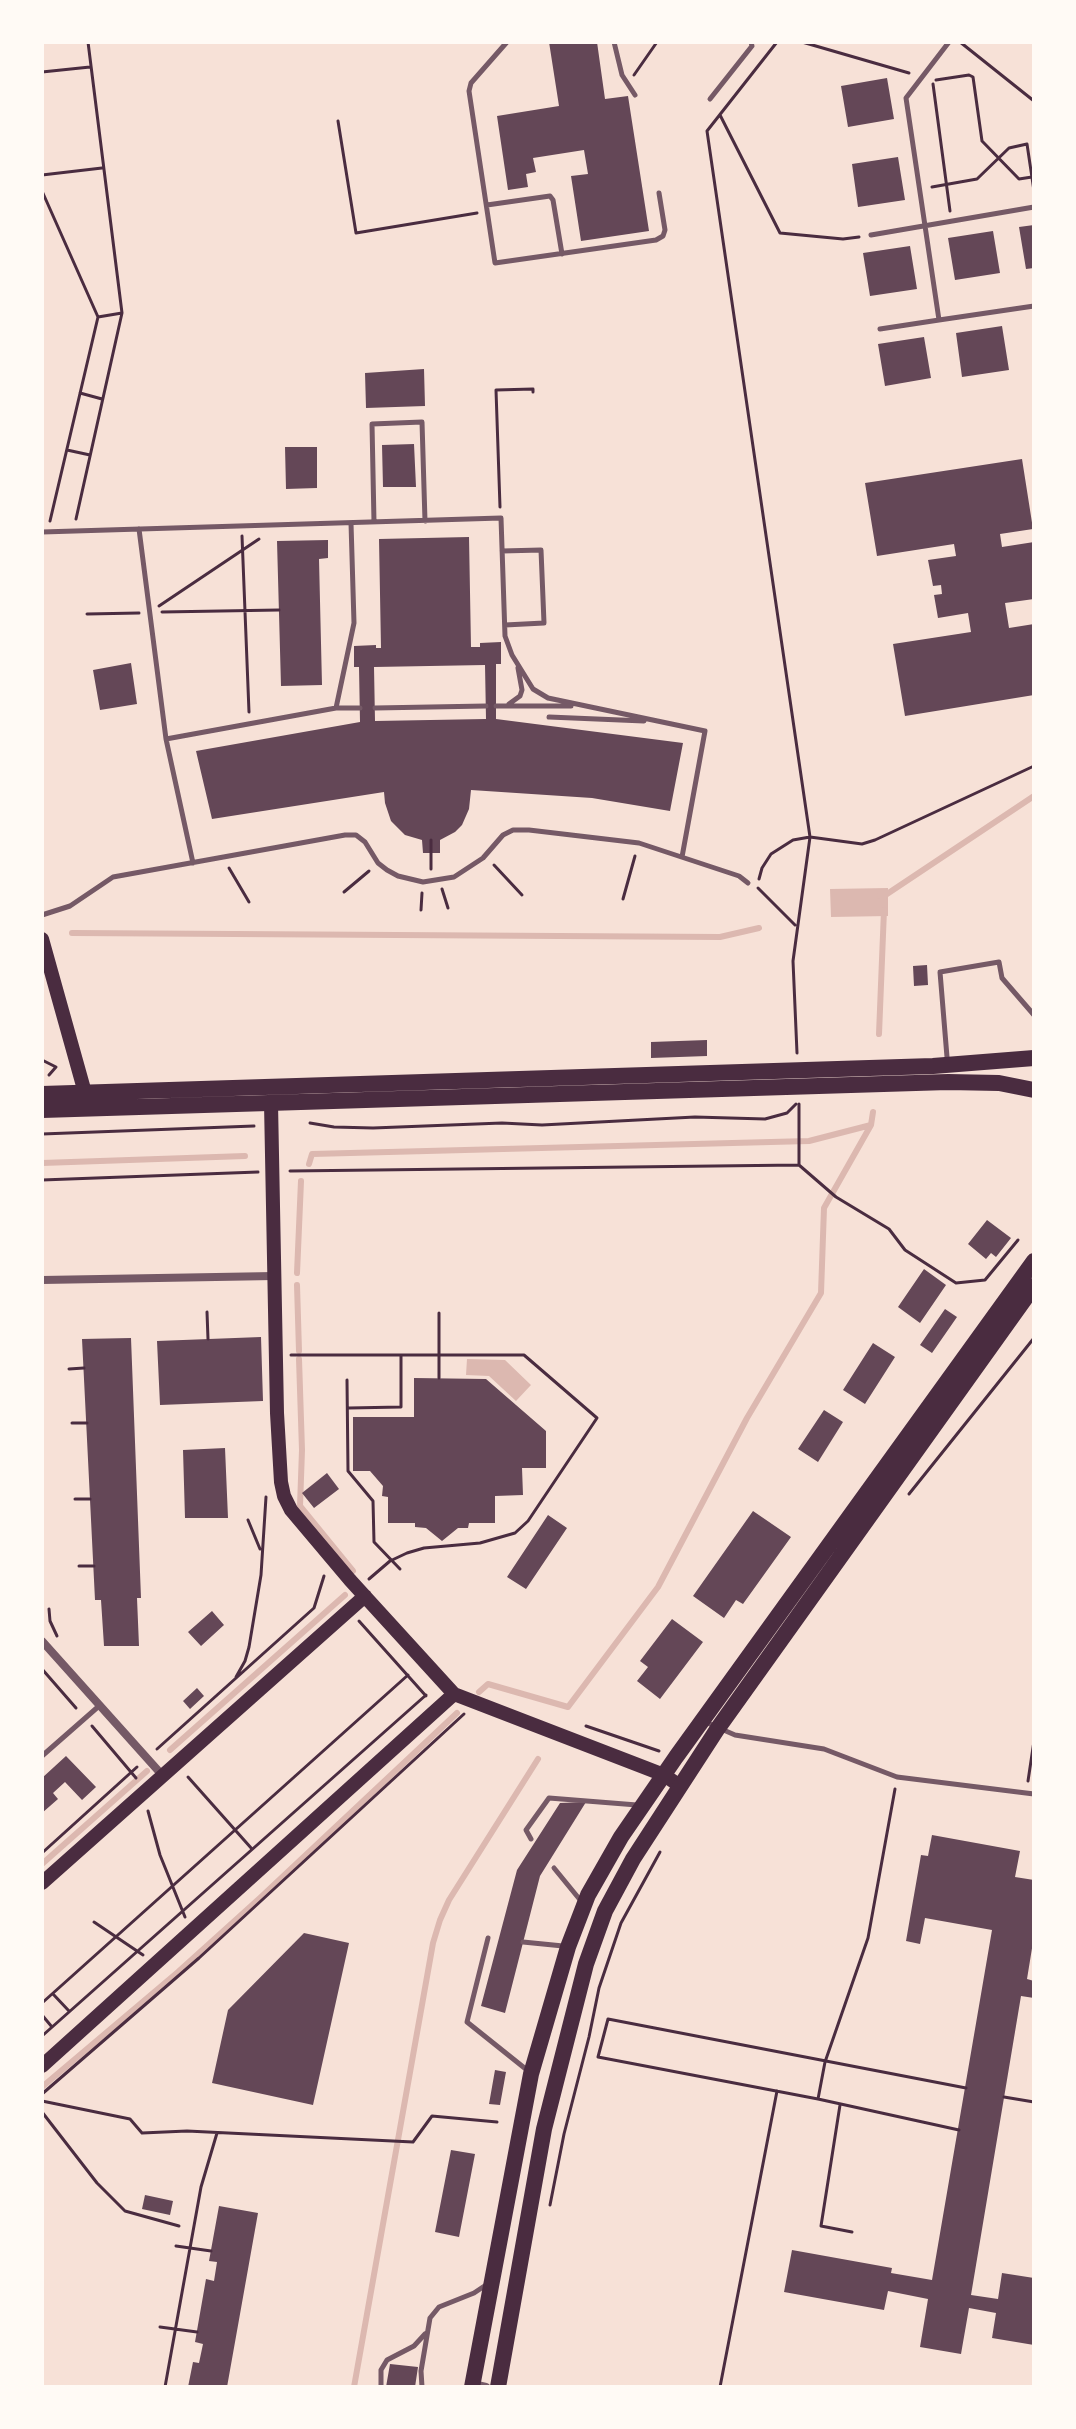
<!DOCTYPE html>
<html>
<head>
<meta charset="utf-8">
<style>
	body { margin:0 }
	#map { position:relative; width:1076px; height:2429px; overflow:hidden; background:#f7e1d7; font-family:Overpass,sans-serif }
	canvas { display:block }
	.frame { position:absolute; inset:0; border:44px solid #fffaf5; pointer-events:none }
</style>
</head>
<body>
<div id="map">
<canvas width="1076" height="2429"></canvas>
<div class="frame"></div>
</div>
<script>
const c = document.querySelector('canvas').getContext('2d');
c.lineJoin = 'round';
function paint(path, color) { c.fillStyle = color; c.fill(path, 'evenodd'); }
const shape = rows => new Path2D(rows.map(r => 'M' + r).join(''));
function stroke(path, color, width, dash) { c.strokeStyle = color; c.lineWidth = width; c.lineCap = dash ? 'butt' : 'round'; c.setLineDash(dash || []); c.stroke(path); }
paint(shape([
	[888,888,888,916,831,917,830,889],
	[467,1359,505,1360,531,1385,516,1401,489,1376,466,1375]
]), '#dcb8b0');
stroke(shape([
	[880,896,884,896,1034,796],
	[72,933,720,937,759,928],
	[879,1034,884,910],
	[42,1163,245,1156],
	[309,1164,312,1154,809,1141,871,1125,873,1112],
	[297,1273,301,1181],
	[297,1285,299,1351],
	[299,1359,302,1450,300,1506,353,1571],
	[479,1692,488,1684,568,1707,658,1587,747,1418,821,1293,824,1208,871,1125],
	[170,1750,345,1595],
	[42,1864,147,1771],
	[42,2087,178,1972,260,1898,457,1713],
	[354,2387,433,1943,440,1920,449,1900,538,1759]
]), '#dcb8b0', 6);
paint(shape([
	[549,42,597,42,605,99,628,96,649,231,581,241,571,176,588,174,584,150,533,158,536,172,526,174,528,187,508,190,497,116,559,106],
	[887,78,894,119,848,127,841,86],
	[898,157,905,200,858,207,852,164],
	[1034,225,1034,268,1026,269,1019,227],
	[993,231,1000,273,955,280,948,238],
	[910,246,917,289,870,296,863,253],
	[1002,326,1009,370,962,377,956,333],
	[924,337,931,378,885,386,878,344],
	[424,369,425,406,366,408,365,373],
	[414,444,416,487,383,487,382,445],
	[285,447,317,447,317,488,286,489],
	[1022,459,1033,529,1000,534,1002,547,1034,542,1034,599,1005,603,1009,628,1034,624,1034,695,905,716,893,644,971,632,968,613,938,618,934,595,942,594,941,585,933,586,928,560,956,556,954,544,877,556,865,483],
	[469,537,471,647,480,647,480,643,501,642,501,664,496,664,496,719,683,743,670,811,592,798,471,790,469,809,462,825,455,832,440,840,440,853,423,853,422,840,405,835,391,821,385,803,384,792,212,819,196,751,360,722,359,667,354,667,354,646,376,645,376,648,381,648,379,539],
	[485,665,486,719,375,721,374,667],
	[328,540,328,558,319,559,322,685,281,686,277,541],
	[131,663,137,704,100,710,93,670],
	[927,965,928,985,914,986,913,966],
	[707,1040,707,1056,651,1058,651,1042],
	[987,1220,1011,1238,996,1257,991,1253,986,1259,968,1244],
	[924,1269,946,1285,920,1323,898,1307],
	[945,1309,957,1317,932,1353,920,1345],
	[261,1337,263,1401,160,1405,157,1341],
	[131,1338,141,1598,137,1598,139,1646,104,1646,101,1600,95,1600,82,1339],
	[873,1343,895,1357,865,1404,843,1390],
	[414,1378,486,1379,546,1431,546,1468,522,1468,523,1495,495,1496,495,1523,469,1523,468,1528,458,1528,442,1541,426,1528,415,1527,415,1523,388,1523,388,1497,382,1496,383,1486,370,1471,353,1471,353,1417,414,1417],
	[824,1410,843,1422,818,1462,798,1449],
	[225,1448,228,1518,185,1518,183,1450],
	[327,1473,339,1489,314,1508,302,1493],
	[753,1511,791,1537,743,1604,736,1600,724,1618,693,1596],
	[548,1515,567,1528,526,1589,507,1577],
	[212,1611,224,1625,201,1646,188,1632],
	[672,1619,703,1642,660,1699,637,1681,648,1667,640,1661],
	[197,1688,204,1696,190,1709,183,1701],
	[66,1756,96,1787,82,1800,65,1782,53,1793,58,1799,42,1813,42,1778],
	[586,1802,540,1876,505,2013,481,2006,517,1870,560,1803],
	[932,1835,1020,1851,1015,1877,1034,1880,1034,1936,1027,1979,1034,1981,1034,1998,1021,1996,971,2295,998,2299,1002,2273,1034,2278,1034,2345,992,2338,996,2313,969,2308,961,2354,920,2347,928,2299,888,2291,884,2310,784,2292,792,2250,892,2268,891,2273,932,2280,992,1930,925,1918,920,1944,906,1941,921,1855,928,1856],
	[304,1933,349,1943,313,2105,212,2083,228,2010],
	[495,2070,506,2072,500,2105,489,2104],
	[451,2150,475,2154,459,2237,435,2232],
	[145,2195,173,2201,170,2215,142,2209],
	[219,2206,258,2213,227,2387,188,2387,193,2362,199,2363,203,2344,195,2342,206,2279,214,2281,217,2262,209,2261],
	[390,2364,418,2367,415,2387,386,2387]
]), '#644757');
stroke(shape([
	[777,42,707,131,810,837,793,961,797,1053],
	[802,42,909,73],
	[960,42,1034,101],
	[42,72,90,67],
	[634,75,657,42],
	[936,80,969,75,973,77,982,141,1019,179,1032,177],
	[933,84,950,211],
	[1034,108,1034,123],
	[720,115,780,233,843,239,859,237],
	[338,121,356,233,477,213],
	[42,175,102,168],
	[932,187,977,179,1009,148,1027,144,1034,191],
	[42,191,98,317,50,521],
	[98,317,122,313],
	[80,393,102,399],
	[67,450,90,455],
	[500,507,496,390,533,389,533,392],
	[76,519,122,313,88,42],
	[242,536,249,712],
	[159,606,259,539],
	[162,612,279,610],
	[87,614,139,613],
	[431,840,431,869],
	[494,865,522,895],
	[229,868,249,902],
	[759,879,762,868,771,854,793,840,810,837,862,844,875,840,1034,766],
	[758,888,795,925],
	[442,889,448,908],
	[344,892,369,871],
	[623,899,635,856],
	[421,910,422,893],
	[42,1060,56,1067,49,1075],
	[310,1123,334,1127,373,1128,502,1123,542,1125,695,1117,765,1119,787,1113,796,1104],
	[42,1134,254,1126],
	[799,1165,799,1104],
	[290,1171,799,1165,836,1197,889,1229,905,1250,956,1283,985,1280,1018,1240],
	[42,1180,258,1172],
	[207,1312,208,1339],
	[439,1313,439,1378],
	[291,1355,524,1355,597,1418,528,1521,515,1533,480,1543,424,1548,407,1553,390,1561,369,1579],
	[69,1369,84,1368],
	[347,1380,348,1471,373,1501,374,1542,400,1569],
	[349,1408,401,1407,401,1355],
	[72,1423,87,1423],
	[909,1494,1034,1338],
	[75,1499,90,1499],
	[248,1520,260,1549],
	[79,1566,94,1566],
	[49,1609,50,1621,57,1636],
	[359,1621,426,1696],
	[42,1669,76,1708],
	[236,1677,245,1661,249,1647,261,1575,266,1497],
	[92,1726,136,1778],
	[586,1726,659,1751],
	[157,1749,314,1608,324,1576],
	[188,1777,252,1849],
	[1028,1781,1034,1741],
	[148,1811,160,1855,185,1917],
	[42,1853,137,1767],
	[94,1922,143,1955],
	[53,1994,69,2011],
	[42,2003,408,1675],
	[42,2015,52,2027],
	[42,2036,426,1695],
	[42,2094,199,1958,464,1714],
	[1004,2097,1034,2102],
	[818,2099,825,2062,868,1938,895,1789],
	[42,2101,130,2119,142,2133,187,2131,413,2142,432,2116,497,2122],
	[840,2105,821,2226,852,2232],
	[42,2112,97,2183,125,2211,179,2226],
	[959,2130,818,2099,598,2057,608,2019,966,2088],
	[550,2205,564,2134,589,2037,599,1988,621,1923,660,1852],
	[176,2246,211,2251],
	[160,2327,197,2332],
	[165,2387,201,2187,217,2133],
	[720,2387,777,2091]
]), '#4a2c40', 3);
stroke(shape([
	[507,42,471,83,469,91,495,263,656,240,663,236,665,230,659,193],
	[614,42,622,75,635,95],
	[949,42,906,98,939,320,1034,306],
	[710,99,752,46,751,42],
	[487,205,550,196,553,200,562,254],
	[871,235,1034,207],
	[880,329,939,320],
	[374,522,372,424,422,422,425,521],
	[139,529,166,739,193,863],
	[42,532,501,518,505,636,512,655,533,689,548,698,705,731,682,857],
	[502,551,541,550,544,623,505,625],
	[509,704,520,696,522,690,518,668],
	[496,706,571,706],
	[336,708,354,623,351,523],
	[375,708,486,706],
	[549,717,644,721],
	[166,739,336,708,360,708],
	[42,915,70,906,113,877,345,835,356,835,365,842,378,863,387,870,398,876,423,882,454,877,483,858,503,835,513,830,529,830,639,843,739,876,748,883],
	[946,1061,947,1057,940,972,999,962,1002,978,1034,1015],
	[703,1721,735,1735,824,1749,897,1777,1034,1794],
	[42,1756,99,1706],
	[531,1839,526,1830,549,1798,637,1805],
	[554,1868,581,1901],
	[488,1938,467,2022,527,2070],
	[523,1942,563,1946],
	[381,2387,381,2370,387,2360,414,2346,425,2334],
	[422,2387,421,2371,430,2318,439,2307,474,2293,486,2285]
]), '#755966', 5);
stroke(shape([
	[42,1280,274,1276],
	[42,1641,163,1776],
	[473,2384,486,2387]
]), '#755966', 8);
stroke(shape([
	[42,939,87,1100],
	[271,1103,277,1413,281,1482,284,1496,291,1510,350,1580,454,1694,646,1768,664,1775,680,1786],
	[42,1883,365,1596],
	[42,2066,454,1694]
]), '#4a2c40', 14);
stroke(shape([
	[42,1094,933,1066,1034,1058],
	[42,1110,948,1082,999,1083,1034,1090],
	[472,2387,531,2074,568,1947,588,1895,621,1837,676,1757,1034,1261],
	[498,2387,544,2129,586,1964,605,1911,633,1859,718,1728,1034,1286]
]), '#4a2c40', 16);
</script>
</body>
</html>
